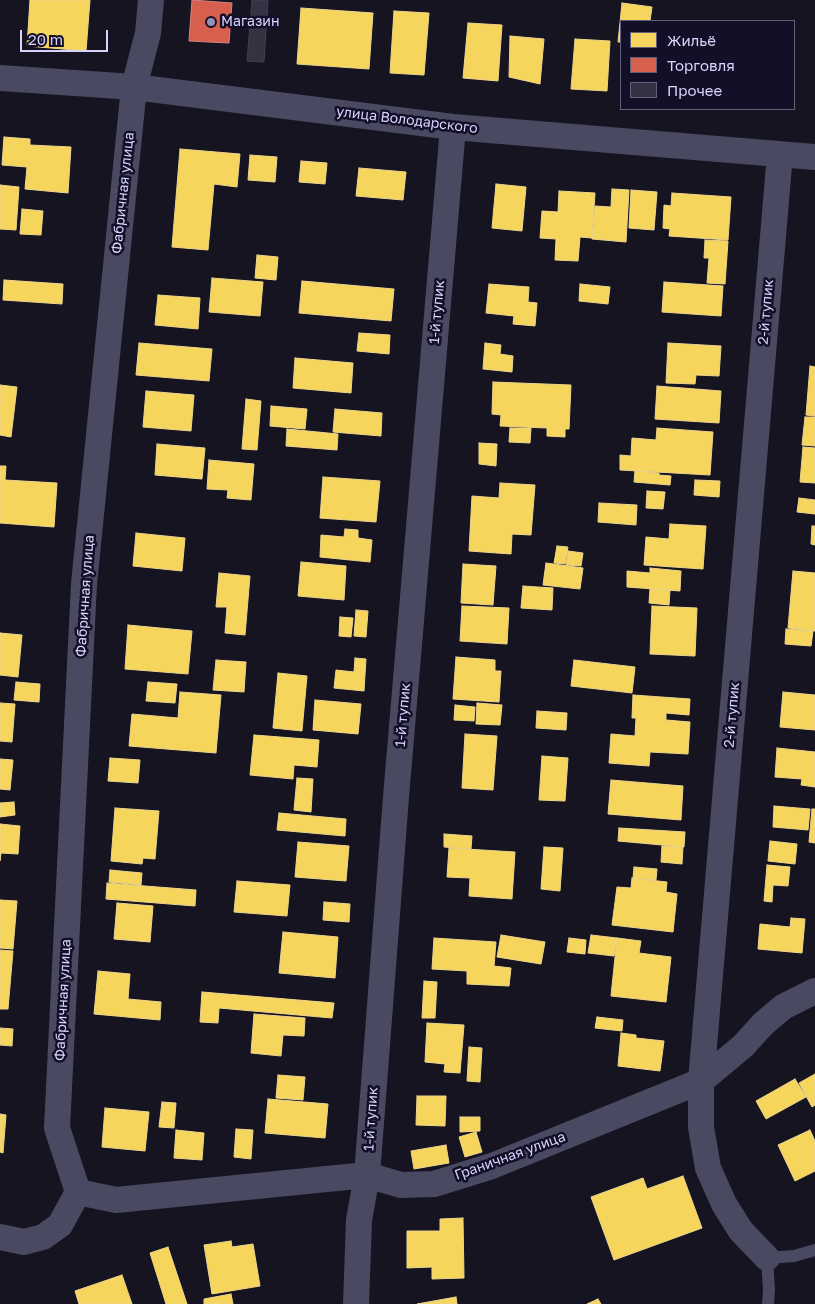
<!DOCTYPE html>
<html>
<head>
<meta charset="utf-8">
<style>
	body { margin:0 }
	#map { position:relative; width:815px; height:1304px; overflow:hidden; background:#161421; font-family:"Golos Text",sans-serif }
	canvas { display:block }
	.legend { position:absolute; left:620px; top:20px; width:175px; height:90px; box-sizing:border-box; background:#130f26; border:1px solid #625e7d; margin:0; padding:6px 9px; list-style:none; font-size:15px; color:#d9d4ff }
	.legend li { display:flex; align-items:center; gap:10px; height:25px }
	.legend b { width:25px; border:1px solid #625e7d }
	.scale { position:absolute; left:20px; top:30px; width:88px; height:22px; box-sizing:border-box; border:2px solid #d9d4ff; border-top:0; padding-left:6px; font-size:15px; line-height:18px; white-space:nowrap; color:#d9d4ff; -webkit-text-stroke:4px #130f26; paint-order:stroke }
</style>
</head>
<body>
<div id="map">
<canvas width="815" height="1304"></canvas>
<ul class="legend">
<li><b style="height:14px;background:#f6d55c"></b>Жильё</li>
<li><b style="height:14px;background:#d6604d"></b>Торговля</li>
<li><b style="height:14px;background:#343243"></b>Прочее</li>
</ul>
<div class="scale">20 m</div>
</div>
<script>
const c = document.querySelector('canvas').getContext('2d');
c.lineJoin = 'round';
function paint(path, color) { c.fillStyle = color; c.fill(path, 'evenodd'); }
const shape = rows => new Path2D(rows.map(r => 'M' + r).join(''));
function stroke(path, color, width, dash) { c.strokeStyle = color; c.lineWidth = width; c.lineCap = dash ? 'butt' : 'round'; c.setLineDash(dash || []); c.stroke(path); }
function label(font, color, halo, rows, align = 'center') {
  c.font = font + ' "Golos Text",sans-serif'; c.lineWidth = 5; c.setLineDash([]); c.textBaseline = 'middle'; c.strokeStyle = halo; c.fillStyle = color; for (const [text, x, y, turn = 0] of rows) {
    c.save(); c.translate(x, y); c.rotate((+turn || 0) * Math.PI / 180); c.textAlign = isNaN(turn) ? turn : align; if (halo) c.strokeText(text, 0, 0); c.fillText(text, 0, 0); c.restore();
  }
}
const homes = shape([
	[30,0,90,0,86,51,27,46,30,0],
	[622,3,652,7,650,21,621,21,621,42,618,42,622,3],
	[301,8,373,13,369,69,297,64,301,8],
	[394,11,429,13,424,75,390,73,394,11],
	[468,23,502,25,498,81,463,78,468,23],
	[510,36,544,39,540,84,509,77,510,36],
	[575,39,610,41,607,91,571,89,575,39],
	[4,137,30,139,30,145,71,147,68,193,25,189,27,167,2,165,4,137],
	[180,149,240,154,237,187,214,184,208,250,172,247,180,149],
	[250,155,277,157,275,182,248,180,250,155],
	[301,161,327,163,325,184,299,182,301,161],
	[359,168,406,172,403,200,356,196,359,168],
	[496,184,526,187,522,231,492,228,496,184],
	[0,185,19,187,16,230,0,229,0,185],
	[612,189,629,190,626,242,592,239,595,206,611,207,612,189],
	[631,190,657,192,654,230,629,228,631,190],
	[559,191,595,193,592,238,580,237,578,261,555,260,556,239,540,238,542,211,558,212,559,191],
	[672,193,731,197,728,240,669,236,670,229,663,228,664,205,671,206,672,193],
	[22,209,43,211,41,235,20,234,22,209],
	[705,240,728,241,725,284,707,283,709,258,704,258,705,240],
	[257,255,278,257,276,280,255,278,257,255],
	[212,278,263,282,260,316,209,312,212,278],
	[4,280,63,284,62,304,3,300,4,280],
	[302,281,394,289,391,321,299,313,302,281],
	[664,282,723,286,721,316,662,312,664,282],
	[489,284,529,287,528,302,537,303,535,326,513,324,514,316,486,313,489,284],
	[580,284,610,287,608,304,579,301,580,284],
	[158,295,200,298,198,329,155,325,158,295],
	[359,333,390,335,389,354,357,351,359,333],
	[139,343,212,349,209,381,136,375,139,343],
	[485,343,501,345,500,354,513,356,512,372,483,369,485,343],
	[668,343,721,346,719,376,696,375,695,384,666,383,668,343],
	[295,358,353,363,351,393,293,388,295,358],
	[810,366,815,367,815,416,806,415,810,366],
	[493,382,571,385,569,429,565,429,565,437,547,436,547,428,500,426,501,415,492,414,493,382],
	[0,385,17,387,11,437,0,435,0,385],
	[657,386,721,391,719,423,655,419,657,386],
	[146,391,194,395,191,431,143,427,146,391],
	[246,399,261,401,257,450,242,449,246,399],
	[271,406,307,409,305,429,270,426,271,406],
	[335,409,382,413,381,436,333,432,335,409],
	[805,417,815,417,815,446,802,445,805,417],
	[510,428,531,428,530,443,509,442,510,428],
	[657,428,713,432,710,475,620,470,620,455,631,456,632,438,656,440,657,428],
	[287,429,338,434,337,450,286,446,287,429],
	[479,443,497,444,496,466,479,464,479,443],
	[157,444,205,448,202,479,155,475,157,444],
	[803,447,815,448,815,483,800,482,803,447],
	[209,460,254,464,251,500,227,498,228,490,207,489,209,460],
	[0,466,6,466,5,480,57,483,54,527,0,523,0,466],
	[635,471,659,473,659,475,671,476,670,485,634,482,635,471],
	[323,477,380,481,376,522,320,518,323,477],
	[695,480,720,481,719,497,694,495,695,480],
	[500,483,535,485,531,535,512,534,511,554,469,551,472,496,499,498,500,483],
	[647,491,665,492,663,509,646,508,647,491],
	[799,498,815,500,815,514,797,512,799,498],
	[599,503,637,505,636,525,598,522,599,503],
	[670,524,706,526,703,569,644,565,646,537,669,539,670,524],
	[812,526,815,526,815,545,811,544,812,526],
	[345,529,358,530,358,538,372,540,370,562,320,557,321,535,344,537,345,529],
	[136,533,185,538,182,571,133,566,136,533],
	[557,546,568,547,565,564,554,563,557,546],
	[568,551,583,553,581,566,566,565,568,551],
	[301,562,346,566,344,600,298,596,301,562],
	[546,563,583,568,580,589,543,585,546,563],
	[463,564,496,566,493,605,461,603,463,564],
	[650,568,681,571,680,591,627,587,627,571,650,573,650,568],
	[793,571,815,573,815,631,788,628,793,571],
	[219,573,250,576,245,635,225,633,227,607,216,607,219,573],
	[523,586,553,588,552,610,521,608,523,586],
	[650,589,670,590,669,605,649,603,650,589],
	[462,606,509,608,507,644,460,641,462,606],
	[652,606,697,608,695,656,650,654,652,606],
	[356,610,368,611,366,637,354,636,356,610],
	[340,617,353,618,351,637,339,636,340,617],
	[128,625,192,631,188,674,125,669,128,625],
	[786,629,813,631,811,646,785,644,786,629],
	[0,633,22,635,18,677,0,675,0,633],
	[456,657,495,660,495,671,501,671,499,702,453,699,456,657],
	[355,658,366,659,364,691,334,688,336,670,354,672,355,658],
	[216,660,246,662,244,692,213,690,216,660],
	[574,660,635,667,632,693,571,686,574,660],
	[278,673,307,676,302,731,273,728,278,673],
	[16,682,40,684,39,702,14,700,16,682],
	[148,682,177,684,175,703,146,701,148,682],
	[180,692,221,695,216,753,129,746,132,714,178,718,180,692],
	[783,692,815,695,815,730,780,727,783,692],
	[633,695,690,699,689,715,666,713,666,720,690,722,688,754,650,752,649,766,609,763,611,734,635,736,636,718,632,718,633,695],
	[315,700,361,704,358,734,313,730,315,700],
	[0,703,15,704,12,742,0,741,0,703],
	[477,703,502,705,500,725,476,724,477,703],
	[455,705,475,707,474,721,454,720,455,705],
	[537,711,567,713,566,730,536,728,537,711],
	[465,734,497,736,493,790,462,788,465,734],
	[254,735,319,740,317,767,294,765,293,779,250,775,254,735],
	[777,748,815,752,815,787,801,785,802,779,775,777,777,748],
	[542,756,568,758,565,801,539,800,542,756],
	[110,758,140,760,138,783,108,781,110,758],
	[0,759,13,760,10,790,0,789,0,759],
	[297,778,313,779,311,812,294,810,297,778],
	[611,780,683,786,681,820,608,814,611,780],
	[14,802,15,815,0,817,0,803,14,802],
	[774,806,810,809,808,830,773,827,774,806],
	[115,808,159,811,155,859,143,858,142,864,111,861,115,808],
	[812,809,815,809,815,843,809,842,812,809],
	[279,813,346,819,345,836,277,830,279,813],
	[0,824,20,826,18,854,1,853,0,861,0,824],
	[619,828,685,832,684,847,618,841,619,828],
	[444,834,472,836,471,849,444,847,444,834],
	[770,841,797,844,795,864,768,861,770,841],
	[298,842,349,846,346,881,295,877,298,842],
	[662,846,683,847,682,864,661,862,662,846],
	[544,847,563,848,560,891,541,889,544,847],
	[449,848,515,852,512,899,469,896,470,878,447,877,449,848],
	[767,865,790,867,788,886,773,885,772,902,764,901,767,865],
	[634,867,657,869,656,880,633,878,634,867],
	[110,870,142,873,141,885,109,882,110,870],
	[632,878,667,882,666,892,677,894,673,932,612,925,617,887,631,888,632,878],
	[237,881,290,885,287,916,234,912,237,881],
	[107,883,196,890,195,906,106,899,107,883],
	[0,900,17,901,13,949,0,948,0,900],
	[324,902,350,904,349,922,323,920,324,902],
	[117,903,153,906,150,942,114,939,117,903],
	[791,918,805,919,802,953,758,949,760,924,790,927,791,918],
	[283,932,338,937,335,978,279,973,283,932],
	[501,935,545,942,541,964,497,957,501,935],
	[591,935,617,938,614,956,588,953,591,935],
	[434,938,496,942,494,966,511,968,509,986,467,984,467,971,432,969,434,938],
	[569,938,586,940,585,954,567,952,569,938],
	[617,938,641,941,639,953,671,957,666,1002,611,996,617,938],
	[0,950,13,951,8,1009,0,1009,0,950],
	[98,971,130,974,128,999,161,1002,160,1020,94,1014,98,971],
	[424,981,437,982,435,1018,422,1018,424,981],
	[202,992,334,1003,332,1018,219,1008,218,1023,200,1022,202,992],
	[254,1014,305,1018,304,1036,283,1035,281,1056,251,1053,254,1014],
	[597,1017,623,1020,622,1031,595,1028,597,1017],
	[427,1023,464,1025,460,1073,444,1072,445,1064,425,1062,427,1023],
	[0,1028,13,1029,12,1046,0,1045,0,1028],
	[621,1033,636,1035,636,1038,664,1041,660,1071,618,1066,621,1033],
	[469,1047,482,1048,480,1082,467,1081,469,1047],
	[815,1074,815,1105,812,1107,799,1083,815,1074],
	[278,1075,305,1077,303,1100,276,1098,278,1075],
	[795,1079,806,1097,766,1119,756,1101,795,1079],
	[417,1096,446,1096,445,1126,416,1125,417,1096],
	[268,1099,328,1104,325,1138,265,1133,268,1099],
	[162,1102,176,1103,174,1128,159,1127,162,1102],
	[105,1108,149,1112,145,1151,102,1147,105,1108],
	[0,1114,6,1115,3,1153,0,1152,0,1114],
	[460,1117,480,1117,480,1131,460,1132,460,1117],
	[236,1129,253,1130,251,1159,234,1157,236,1129],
	[176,1130,204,1133,202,1160,174,1158,176,1130],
	[810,1130,815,1141,815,1171,795,1181,778,1145,810,1130],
	[476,1132,482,1152,465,1157,459,1137,476,1132],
	[446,1145,449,1163,414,1169,411,1151,446,1145],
	[683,1176,702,1228,614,1260,591,1197,643,1178,647,1189,683,1176],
	[463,1218,464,1278,432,1279,432,1267,407,1268,407,1231,440,1231,440,1219,463,1218],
	[231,1241,232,1247,253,1244,260,1286,212,1294,204,1245,231,1241],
	[168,1247,187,1304,166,1304,150,1253,168,1247],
	[122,1275,132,1304,79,1304,75,1291,122,1275],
	[231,1294,233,1304,204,1304,204,1299,231,1294],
	[456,1297,457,1304,417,1304,456,1297],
	[598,1299,601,1304,587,1304,598,1299]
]);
paint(homes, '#f6d55c');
stroke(homes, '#edd58d', 1);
const shops = shape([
	[192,0,232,3,229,43,189,41,192,0]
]);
paint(shops, '#d6604d');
stroke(shops, '#d78382', 1);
const building = shape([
	[252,0,268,0,264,62,247,61,252,0]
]);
paint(building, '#343243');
stroke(building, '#433f54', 1);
stroke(shape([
	[768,1304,769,1290,767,1258,794,1256,815,1250]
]), '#4a4962', 12);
stroke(shape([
	[0,78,134,87,453,127,815,157],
	[78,1192,57,1128,84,584,134,87,148,33,151,0],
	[78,1192,116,1200,367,1175,401,1185,434,1184,492,1166,701,1081,743,1046,763,1024,783,1007,815,991],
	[0,1237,24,1242,43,1237,60,1225,78,1192],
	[767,1258,741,1231,724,1204,708,1168,701,1127,701,1081,780,154],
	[356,1304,359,1220,367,1175,396,797,453,127]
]), '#4a4962', 26);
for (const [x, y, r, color] of [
	[211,22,5,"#9591b1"]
]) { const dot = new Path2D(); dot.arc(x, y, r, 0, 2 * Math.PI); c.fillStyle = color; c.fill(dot); stroke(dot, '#130f26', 2); }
label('14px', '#d9d4ff', '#130f26', [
	["Магазин",221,22]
], 'left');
label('14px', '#d9d4ff', '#130f26', [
	["улица Володарского",407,120,7],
	["Фабричная улица",123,193,-84],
	["1-й тупик",437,312,-85],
	["2-й тупик",766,312,-85],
	["Фабричная улица",85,596,-86],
	["1-й тупик",403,715,-85],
	["2-й тупик",732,715,-85],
	["Фабричная улица",63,1000,-87],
	["1-й тупик",371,1119,-86],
	["Граничная улица",510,1156,-20]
]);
</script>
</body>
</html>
